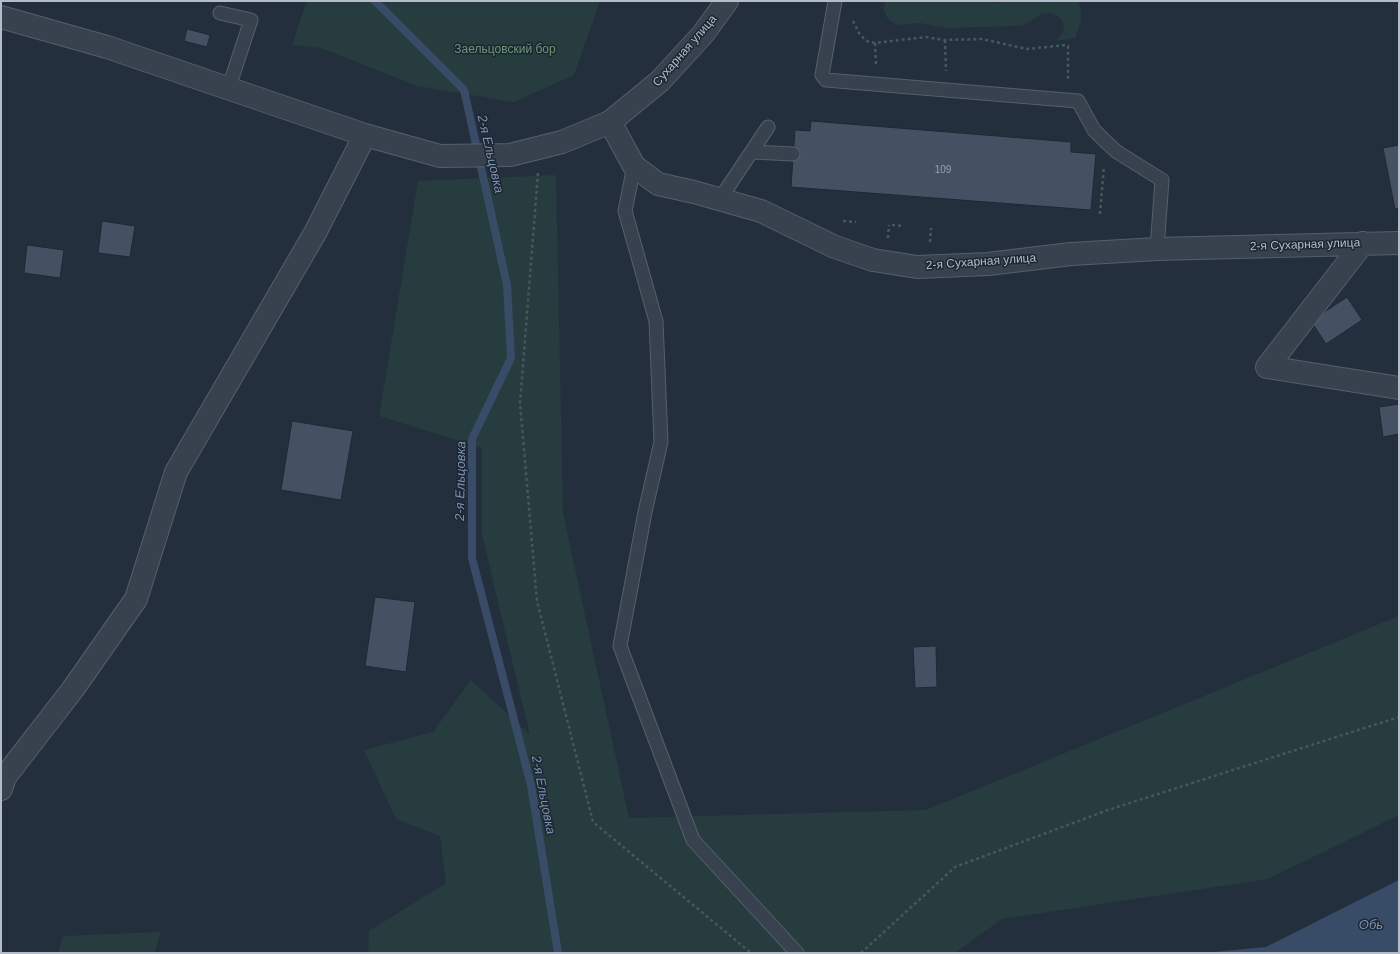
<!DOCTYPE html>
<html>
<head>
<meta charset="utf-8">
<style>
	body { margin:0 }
	#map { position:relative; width:1400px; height:954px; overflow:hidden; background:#242f3e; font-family:Helvetica,sans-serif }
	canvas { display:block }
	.frame { position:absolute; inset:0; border:2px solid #b4bcc9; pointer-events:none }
</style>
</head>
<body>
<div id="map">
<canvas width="1400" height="954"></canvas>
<div class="frame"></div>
</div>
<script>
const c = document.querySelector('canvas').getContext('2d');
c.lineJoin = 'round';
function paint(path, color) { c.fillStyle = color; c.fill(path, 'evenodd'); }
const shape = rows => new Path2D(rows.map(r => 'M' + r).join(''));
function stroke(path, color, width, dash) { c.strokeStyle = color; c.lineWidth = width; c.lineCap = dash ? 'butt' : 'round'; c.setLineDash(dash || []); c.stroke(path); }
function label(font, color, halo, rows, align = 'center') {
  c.font = font + ' Helvetica,sans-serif'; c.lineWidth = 3; c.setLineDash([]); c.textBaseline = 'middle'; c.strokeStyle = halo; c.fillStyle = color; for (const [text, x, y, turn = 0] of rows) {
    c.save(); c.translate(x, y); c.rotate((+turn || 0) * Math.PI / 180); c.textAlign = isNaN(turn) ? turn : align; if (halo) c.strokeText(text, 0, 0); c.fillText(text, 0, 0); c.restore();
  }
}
paint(shape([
	[308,1,600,1,574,75,514,102,417,86,321,48,292,45,305,6],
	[885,1,982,1,997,3,1003,1,1078,1,1081,11,1081,22,1075,38,1056,41,1063,33,1064,27,1062,20,1057,15,1050,13,1043,13,1024,25,1017,26,948,28,920,23,897,25,888,19,884,11],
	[556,175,563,513,629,818,926,810,1399,616,1399,815,1268,879,1002,919,955,953,368,953,369,931,446,883,440,836,396,819,364,750,433,732,471,680,530,735,482,535,482,448,379,416,418,181],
	[160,932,155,953,58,953,63,936]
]), '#263c3f');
paint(shape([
	[1399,880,1399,953,1202,953,1266,947]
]), '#394c67');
stroke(shape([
	[375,1,464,90,507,285,511,358,472,439,472,558,531,785,558,953]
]), '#394c67', 8);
const building = shape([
	[187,29,210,35,207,47,184,41,187,29],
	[811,121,1071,142,1071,152,1096,154,1091,210,791,187,795,130,810,131,811,121],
	[1399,145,1399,208,1395,209,1383,148,1399,145],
	[102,221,135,226,130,257,98,253,102,221],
	[27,245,64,250,60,278,24,273,27,245],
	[1347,297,1362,320,1326,344,1311,321,1347,297],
	[1399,404,1399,434,1383,437,1379,407,1399,404],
	[292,421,353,431,341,500,281,490,292,421],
	[375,597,415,602,406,672,365,666,375,597],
	[936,646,937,687,915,688,913,647,936,646]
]);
paint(building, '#455162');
stroke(building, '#1f2835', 1);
const service = shape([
	[835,1,822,75,826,80,1078,101,1094,130,1106,142,1117,152,1162,180,1157,249],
	[220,13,251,20,229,87],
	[752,152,793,154],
	[634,166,625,211,656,321,661,442,645,512,620,646,693,840,797,953],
	[720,199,768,127]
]);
const minor = shape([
	[610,122,634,166,658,184,694,192,761,211,835,247,873,260,917,267,988,264,1071,254,1157,249,1399,243],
	[1363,243,1267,367,1399,388],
	[1,789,5,777,73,689,136,599,176,472,315,233,365,135]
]);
const tertiary = shape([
	[1,17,107,47,365,135,440,156,510,155,562,142,610,122,660,81,703,34,727,1]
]);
stroke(service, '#565f6c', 15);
stroke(minor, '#565f6c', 24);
stroke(tertiary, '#565f6c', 24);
stroke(shape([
	[853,21,860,35,867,41,875,43,926,37,944,40,982,39,1027,49,1066,45,1068,46,1068,80],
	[945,40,946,71],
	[875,43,876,65],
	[538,173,520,403,537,601,593,822,751,953],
	[1100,214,1104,166],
	[843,221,856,222],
	[892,225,902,226],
	[888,238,889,225],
	[930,242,931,228],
	[861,953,955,867,1108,810,1399,717]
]), '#44595c', 2.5, [3, 3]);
stroke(service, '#38414e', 13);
stroke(minor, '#38414e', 22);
stroke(tertiary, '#38414e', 22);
label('10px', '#98a1af', null, [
	["109",943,170]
]);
label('12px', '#6b9a76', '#1d2633', [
	["Заельцовский бор",505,50]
]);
label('12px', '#b4bcc9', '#1d2633', [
	["Сухарная улица",685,51,-49],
	["2-я Сухарная улица",1305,245,-2],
	["2-я Сухарная улица",981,262,-4]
]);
label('italic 13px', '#7c92b1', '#1d2633', [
	["2-я Ельцовка",490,154,77],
	["2-я Ельцовка",461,481,-89],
	["2-я Ельцовка",543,795,79],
	["Обь",1371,925]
]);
</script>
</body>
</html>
